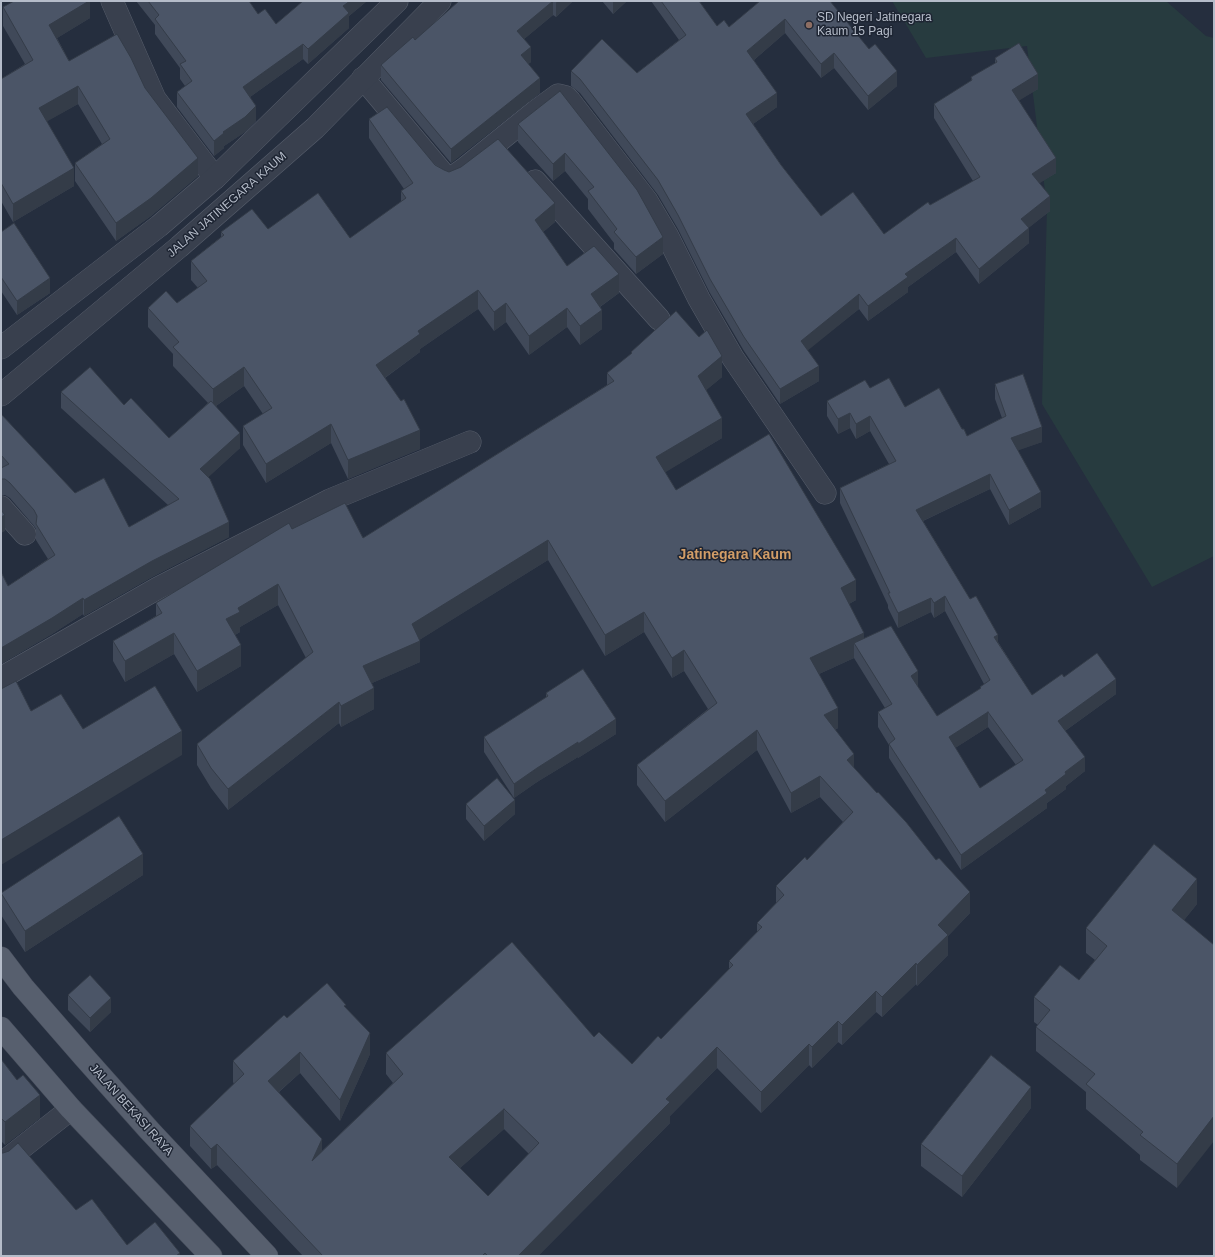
<!DOCTYPE html>
<html>
<head>
<meta charset="utf-8">
<style>
	body { margin:0 }
	#map { position:relative; width:1215px; height:1257px; overflow:hidden; background:#252e3e; font-family:Helvetica,sans-serif }
	canvas { display:block }
	.frame { position:absolute; inset:0; border:2px solid #b5bcc9; pointer-events:none }
</style>
</head>
<body>
<div id="map">
<canvas width="1215" height="1257"></canvas>
<div class="frame"></div>
</div>
<script>
const c = document.querySelector('canvas').getContext('2d');
c.lineJoin = 'round';
function paint(path, color) { c.fillStyle = color; c.fill(path, 'evenodd'); }
const shape = rows => new Path2D(rows.map(r => 'M' + r).join(''));
function stroke(path, color, width, dash) { c.strokeStyle = color; c.lineWidth = width; c.lineCap = dash ? 'butt' : 'round'; c.setLineDash(dash || []); c.stroke(path); }
function label(font, color, halo, rows, align = 'center') {
  c.font = font + ' Helvetica,sans-serif'; c.lineWidth = 3; c.setLineDash([]); c.textBaseline = 'middle'; c.strokeStyle = halo; c.fillStyle = color; for (const [text, x, y, turn = 0] of rows) {
    c.save(); c.translate(x, y); c.rotate((+turn || 0) * Math.PI / 180); c.textAlign = isNaN(turn) ? turn : align; if (halo) c.strokeText(text, 0, 0); c.fillText(text, 0, 0); c.restore();
  }
}
paint(shape([
	[892,1,1166,1,1206,36,1214,38,1214,556,1152,587,1042,404,1047,207,1027,46,926,58]
]), '#273b3f');
const minor = shape([
	[112,1,155,99,215,178],
	[363,78,445,176,449,178,454,176,464,169,536,111,558,95,566,97,570,101,647,201,667,235,699,299,733,358,825,493],
	[535,181,659,319],
	[1,507,25,534],
	[1,678,158,588,330,500,470,442],
	[1,1164,71,1109]
]);
const tertiary = shape([
	[1,348,159,226,215,178,397,1],
	[1,395,179,247,315,128,440,1]
]);
const primary = shape([
	[1,958,23,987,84,1057,149,1130,267,1256],
	[1,1028,71,1109,211,1256]
]);
stroke(minor, '#575e6c', 23);
stroke(tertiary, '#575e6c', 23);
stroke(primary, '#424957', 23);
stroke(minor, '#39404e', 22);
stroke(tertiary, '#39404e', 22);
stroke(primary, '#575f6e', 22);
paint(shape([
	[90,1,90,18,57,38,69,61,145,88,198,176,151,216,116,241,75,181,75,163,102,144,78,104,47,121,74,186,13,222,1,201,1,79,25,64,3,26,3,7],
	[136,1,249,1,258,14,276,24,303,1,367,1,349,16,349,28,308,64,303,59,250,97,256,121,245,132,224,146,224,148,214,156,177,107,177,92,185,86,180,79,180,68,155,34,155,25],
	[459,1,573,1,556,17,553,15,524,39,531,62,528,64,540,93,451,163,381,80,381,65,415,40],
	[602,1,627,1,613,14],
	[651,1,699,1,717,26,729,27,760,1,897,86,868,110,834,68,821,78,785,33,754,60,777,107,753,124,781,165,821,216,884,234,930,205,973,181,934,118,934,104,971,81,971,77,995,64,995,58,1038,89,1019,100,1056,173,1039,183,1050,211,1028,228,1029,243,979,284,956,252,908,287,908,292,868,321,859,309,807,350,819,381,780,404,744,351,710,293,678,229,658,195,580,93,571,86,571,71,637,73,679,40],
	[560,91,663,254,636,274,614,249,614,243,588,209,588,199,565,171,553,181,518,142,518,124],
	[369,119,444,170,555,222,543,232,567,266,619,293,600,307,602,329,580,345,567,327,529,355,506,322,494,331,478,309,420,349,420,352,385,378,420,449,348,479,331,443,266,483,243,445,243,426,263,414,244,386,216,406,240,448,208,477,229,537,152,577,84,616,83,614,52,634,1,664,1,572,8,586,48,559,36,540,36,529,34,526,10,498,5,495,1,495,1,414,75,493,129,527,168,505,61,408,61,392,124,405,169,438,208,403,173,366,173,354,148,327,148,308,177,303,198,288,191,280,191,261,221,237,221,232,268,229,350,238,401,202,401,191,404,189,369,138],
	[1,232,50,293,17,315,1,291],
	[631,352,722,377,706,390,722,438,665,472,676,490,856,600,849,604,864,639,918,686,918,687,937,716,980,689,980,687,984,684,945,611,934,618,931,612,898,628,888,608,888,605,840,503,840,488,889,464,870,431,856,439,850,428,838,434,827,416,827,401,870,388,905,407,962,429,967,436,1002,418,995,399,995,384,1042,442,1018,450,1041,507,1009,525,990,489,923,521,970,599,998,642,1032,695,1064,677,1116,694,1065,731,1085,771,1066,786,1066,789,1047,803,1047,808,961,870,889,758,889,745,878,727,878,712,885,708,854,658,819,674,838,728,835,730,854,768,970,913,948,936,948,955,917,986,916,984,882,1017,876,1012,842,1045,838,1042,812,1068,809,1065,761,1113,717,1068,670,1116,670,1123,538,1256,303,1256,217,1165,211,1169,190,1146,190,1126,234,1084,233,1082,233,1061,287,1018,346,1008,370,1054,340,1121,300,1073,279,1092,322,1151,393,1083,386,1074,386,1053,594,1037,632,1064,661,1039,729,969,729,961,757,932,757,923,776,904,776,886,807,860,843,822,820,797,791,813,757,750,665,822,637,785,637,765,708,709,684,671,672,678,644,632,605,656,548,560,419,640,420,662,372,683,374,709,341,727,339,723,228,810,211,788,197,765,197,744,306,658,278,605,240,627,240,632,235,635,241,666,197,692,174,654,125,682,113,661,113,641,156,616,156,603,292,529,363,538,607,385,607,373,631,354],
	[988,727,1016,765,980,788,955,748],
	[504,1129,529,1154,488,1196,460,1168],
	[546,693,616,734,578,758,578,757,537,782,514,798,484,752,484,737,546,698],
	[466,804,515,814,484,841,466,819],
	[143,875,25,952,1,915,1,893],
	[1197,904,1184,920,1177,1188,1140,1160,1140,1155,1086,1109,1086,1092,1036,1051,1036,1027,1038,1025,1034,1022,1034,997,1079,980,1095,960,1086,953,1086,928],
	[68,995,111,1012,90,1032,68,1010],
	[1,1059,40,1118,5,1145,1,1141],
	[1031,1108,962,1197,921,1166,921,1144]
]), '#404959');
paint(shape([
	[89,1,90,1,90,18,49,43,49,25],
	[350,1,367,1,349,16,349,28,308,64,308,49,343,6],
	[553,1,553,15,517,45,517,31],
	[557,1,573,1,556,17,556,3],
	[613,1,627,1,613,14],
	[785,19,785,33,747,66,747,51],
	[303,44,303,59,243,102,243,87],
	[531,47,531,62,521,70,521,55],
	[834,53,834,68,821,78,821,64],
	[897,71,897,86,868,110,868,96],
	[1038,74,1038,89,1012,105,1012,90],
	[540,78,540,93,451,163,451,149],
	[78,86,78,104,39,126,39,108],
	[777,93,777,107,746,129,746,114],
	[256,106,256,121,245,132,224,146,224,148,214,156,214,141,223,132],
	[565,153,565,171,553,181,553,164],
	[198,158,198,176,151,216,116,241,116,223],
	[1056,158,1056,173,1032,188,1032,174],
	[74,168,74,186,13,222,13,204],
	[1050,196,1050,211,1021,234,1021,219],
	[555,203,555,222,535,239,535,220],
	[1029,228,1029,243,979,284,979,269],
	[663,237,663,254,636,274,636,257],
	[956,238,956,252,908,287,908,292,868,321,868,306,905,274],
	[619,274,619,293,591,313,591,294],
	[50,278,50,293,17,315,17,301],
	[478,290,478,309,420,349,420,352,376,384,376,365,418,331],
	[859,294,859,309,801,356,801,341],
	[506,303,506,322,494,331,494,312],
	[567,308,567,327,529,355,529,336],
	[602,310,602,329,580,345,580,326],
	[722,356,722,377,698,397,698,376],
	[819,366,819,381,780,404,780,389],
	[244,367,244,386,213,408,213,389],
	[850,413,850,428,838,434,838,419],
	[870,416,870,431,856,439,856,424],
	[722,418,722,438,656,478,656,457],
	[331,424,331,443,266,483,266,464],
	[1042,427,1042,442,1011,453,1011,438],
	[420,430,420,449,348,479,348,460],
	[240,433,240,448,200,485,200,469],
	[990,474,990,489,916,524,916,510],
	[1041,492,1041,507,1009,525,1009,510],
	[5,515,5,531,1,533,1,517],
	[229,522,229,537,152,577,84,616,84,600,152,561],
	[548,540,548,560,413,644,420,641,420,662,363,687,363,666,412,624],
	[856,580,856,600,841,608,841,588],
	[278,584,278,605,240,627,240,632,226,640,226,619,238,608],
	[945,596,945,611,934,618,934,603],
	[83,598,83,614,52,634,1,664,1,648],
	[931,598,931,612,898,628,898,613],
	[644,612,644,632,605,656,605,635],
	[174,633,174,654,125,682,125,661],
	[864,633,864,653,854,643,854,658,810,678,810,658],
	[998,635,998,650,994,637],
	[241,645,241,666,197,692,197,671],
	[684,650,684,671,672,678,672,658],
	[918,671,918,686,911,691,911,676],
	[1116,679,1116,694,1058,736,1058,721],
	[374,688,374,709,341,727,341,706],
	[339,702,339,723,228,810,228,789],
	[838,708,838,728,824,736,824,715],
	[988,712,988,727,949,752,949,737],
	[616,719,616,734,578,758,578,744],
	[757,730,757,750,665,822,665,801],
	[182,731,182,755,1,865,1,840],
	[578,742,578,757,537,782,514,798,514,784,537,768],
	[854,754,854,775,847,760],
	[1085,757,1085,771,1066,786,1066,789,1047,803,1047,808,961,870,961,855,1045,790,1065,772],
	[820,776,820,797,791,813,791,793],
	[515,800,515,814,484,841,484,826],
	[143,854,143,875,25,952,25,931],
	[1197,879,1197,904,1172,935,1172,910],
	[970,892,970,913,948,936,948,955,917,986,917,965,938,925],
	[916,963,916,984,882,1017,882,997],
	[876,991,876,1012,842,1045,842,1025],
	[111,998,111,1012,90,1032,90,1018],
	[838,1021,838,1042,812,1068,812,1047],
	[370,1033,370,1054,340,1121,340,1100],
	[809,1044,809,1065,761,1113,761,1092],
	[717,1047,717,1068,670,1116,670,1123,538,1256,518,1256,666,1099],
	[300,1052,300,1073,268,1101,268,1081],
	[1031,1087,1031,1108,962,1197,962,1176],
	[40,1095,40,1118,5,1145,5,1122],
	[504,1109,504,1129,449,1178,449,1157],
	[1214,1116,1214,1141,1177,1188,1177,1164],
	[322,1139,322,1160,312,1161],
	[217,1144,217,1165,211,1169,211,1149],
	[180,1253,180,1256,176,1256]
]), '#343c48');
const building = shape([
	[14,1,89,1,49,25,69,61,117,34,131,58,145,88,198,158,151,198,116,223,75,163,110,139,78,86,39,108,74,168,13,204,1,183,1,79,33,60,3,7,14,1],
	[148,1,249,1,258,14,265,9,276,24,303,1,350,1,343,6,349,13,308,49,303,44,243,87,256,106,245,117,223,132,224,133,214,141,177,92,192,81,180,64,186,61,155,19,159,15,148,1],
	[459,1,553,1,517,31,531,47,521,55,540,78,451,149,381,65,413,37,415,40,459,1],
	[661,1,699,1,717,26,724,20,729,27,760,1,830,1,869,49,875,44,897,71,868,96,834,53,821,64,785,19,747,51,777,93,746,114,781,165,821,216,853,192,884,234,928,202,930,205,980,177,934,104,972,80,971,77,997,62,995,58,1019,43,1038,74,1012,90,1056,158,1032,174,1050,196,1021,219,1029,228,979,269,956,238,905,274,908,277,868,306,859,294,801,341,819,366,780,389,744,337,710,279,678,215,658,180,580,79,571,71,602,39,637,73,686,35,661,1],
	[560,91,637,190,663,237,636,257,614,232,617,229,588,191,594,187,565,153,553,164,518,124,560,91],
	[387,107,435,165,444,170,449,172,461,167,498,139,555,203,535,220,567,266,594,246,619,274,591,294,602,310,580,326,567,308,529,336,506,303,494,312,478,290,418,331,420,334,376,365,401,401,404,399,420,430,348,460,331,424,266,464,243,426,272,408,244,367,213,389,173,347,179,342,148,308,166,291,177,303,207,281,191,261,224,235,221,232,252,209,268,229,318,193,350,238,406,198,401,191,413,183,369,119,387,107],
	[14,223,50,278,17,301,1,277,1,232,14,223],
	[676,311,699,337,707,330,722,356,698,376,722,418,656,457,676,490,769,434,856,580,841,588,864,633,810,658,838,708,824,715,854,754,847,760,877,793,878,792,906,822,936,860,939,858,970,892,938,925,948,935,917,965,916,963,882,997,876,991,842,1025,838,1021,812,1047,809,1044,761,1092,717,1047,666,1099,670,1102,518,1256,488,1256,485,1253,482,1256,323,1256,217,1144,211,1149,190,1126,244,1074,233,1061,284,1015,287,1018,327,983,346,1005,344,1006,370,1033,340,1100,300,1052,268,1081,322,1139,312,1161,403,1074,386,1053,512,942,594,1037,599,1032,632,1064,658,1036,661,1039,733,965,729,961,762,927,757,923,784,895,776,886,805,857,807,860,853,812,820,776,791,793,757,730,665,801,637,765,717,703,684,650,672,658,644,612,605,635,548,540,412,624,420,641,363,666,374,688,341,706,339,702,228,789,211,768,197,744,313,652,278,584,238,608,240,612,226,619,241,645,197,671,174,633,125,661,113,641,162,613,156,603,289,523,292,529,345,503,363,538,614,381,607,373,632,353,631,352,676,311],
	[504,1109,539,1143,488,1196,449,1157,504,1109],
	[90,367,124,405,131,398,169,438,211,401,240,433,200,469,210,479,229,522,152,561,84,600,83,598,52,618,1,648,1,572,8,586,55,555,36,524,37,516,34,510,10,483,5,479,1,479,1,468,9,464,1,455,1,414,75,493,104,478,129,527,179,499,61,392,90,367],
	[1023,374,1042,427,1011,438,1041,492,1009,510,990,474,916,510,970,599,976,596,998,635,994,637,1032,695,1062,674,1064,677,1097,653,1116,679,1058,721,1085,757,1065,772,1066,774,1045,790,1047,793,961,855,889,744,895,739,878,712,892,704,854,643,891,626,918,671,911,676,937,716,981,688,980,687,990,680,945,596,934,603,931,598,898,613,888,593,890,593,840,488,896,461,870,416,856,424,850,413,838,419,827,401,865,380,870,388,889,378,905,407,939,388,962,429,964,429,967,436,1006,416,995,384,1023,374],
	[988,712,1023,760,980,788,949,737,988,712],
	[1,510,5,515,1,517,1,510],
	[583,669,616,719,578,744,578,742,537,768,514,784,484,737,548,696,546,693,583,669],
	[16,681,31,711,61,694,83,729,155,686,182,731,1,840,1,689,16,681],
	[497,778,515,800,484,826,466,804,497,778],
	[119,816,143,854,25,931,1,893,119,816],
	[1154,844,1197,879,1172,910,1214,945,1214,1116,1177,1164,1140,1135,1143,1132,1086,1084,1095,1074,1036,1027,1050,1010,1034,997,1060,965,1079,980,1107,946,1086,928,1154,844],
	[90,975,111,998,90,1018,68,995,90,975],
	[991,1055,1031,1087,962,1176,921,1144,991,1055],
	[1,1059,17,1080,23,1075,40,1095,5,1122,1,1118,1,1059],
	[18,1143,76,1210,92,1199,127,1245,155,1222,180,1253,176,1256,1,1256,1,1153,3,1153,9,1151,18,1143]
]);
paint(building, '#4b5567');
stroke(building, '#343c48', 1);
for (const [x, y, r, color] of [
	[809,25,4,"#8d6e63"]
]) { const dot = new Path2D(); dot.arc(x, y, r, 0, 2 * Math.PI); c.fillStyle = color; c.fill(dot); stroke(dot, '#1e2533', 1.5); }
label('12px', '#b5bcc9', '#1e2533', [
	["SD Negeri Jatinegara",817,18],
	["Kaum 15 Pagi",817,32]
], 'left');
label('12px', '#b5bcc9', '#1e2533', [
	["JALAN JATINEGARA KAUM",227,205,-41],
	["JALAN BEKASI RAYA",131,1110,48]
]);
label('bold 14px', '#d29d67', '#1e2533', [
	["Jatinegara Kaum",735,555]
]);
</script>
</body>
</html>
